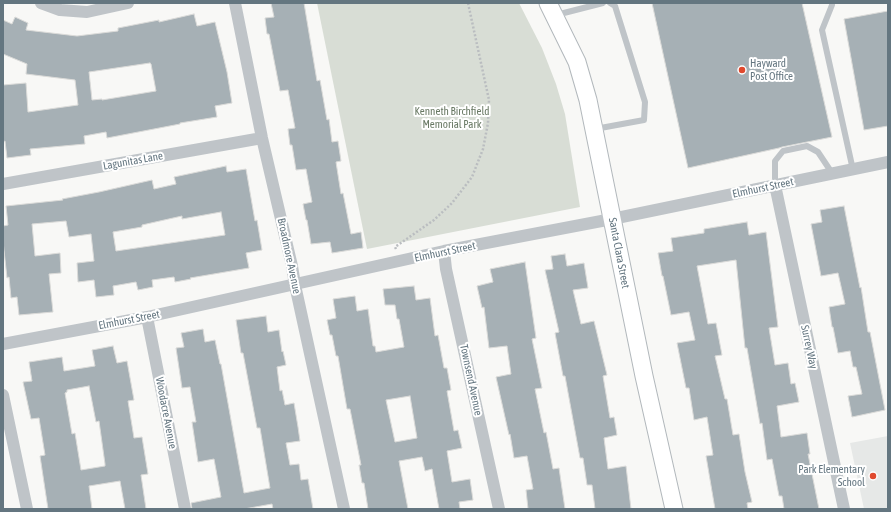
<!DOCTYPE html>
<html>
<head>
<meta charset="utf-8">
<style>
	body { margin:0 }
	#map { position:relative; width:891px; height:512px; overflow:hidden; background:#f8f8f6; font-family:"Asap Condensed",sans-serif }
	canvas { display:block }
	.frame { position:absolute; inset:0; border:4px solid #647680; pointer-events:none }
</style>
</head>
<body>
<div id="map">
<canvas width="891" height="512"></canvas>
<div class="frame"></div>
</div>
<script>
const c = document.querySelector('canvas').getContext('2d');
c.lineJoin = 'round';
function paint(path, color) { c.fillStyle = color; c.fill(path, 'evenodd'); }
const shape = rows => new Path2D(rows.map(r => 'M' + r).join(''));
function stroke(path, color, width, dash) { c.strokeStyle = color; c.lineWidth = width; c.lineCap = dash ? 'butt' : 'round'; c.setLineDash(dash || []); c.stroke(path); }
function label(font, color, halo, rows, align = 'center') {
  c.font = font + ' "Asap Condensed",sans-serif'; c.lineWidth = 4; c.setLineDash([]); c.textBaseline = 'middle'; c.strokeStyle = halo; c.fillStyle = color; for (const [text, x, y, turn = 0] of rows) {
    c.save(); c.translate(x, y); c.rotate((+turn || 0) * Math.PI / 180); c.textAlign = isNaN(turn) ? turn : align; if (halo) c.strokeText(text, 0, 0); c.fillText(text, 0, 0); c.restore();
  }
}
paint(shape([
	[888,436,888,509,864,509,850,443]
]), '#e6e8e7');
paint(shape([
	[317,3,519,3,542,48,556,84,565,114,580,207,367,249]
]), '#d8ddd5');
const building = shape([
	[271,3,304,3,317,81,320,80,327,120,329,119,332,142,338,141,341,161,336,162,341,194,343,193,351,234,361,232,363,248,332,253,330,242,311,244,307,220,306,220,303,204,312,202,306,169,296,170,292,145,290,145,288,129,295,128,288,90,280,91,269,34,267,34,265,18,274,17,271,3],
	[652,3,802,3,832,137,782,147,779,148,688,168,652,3],
	[888,11,888,126,864,130,844,19,888,11],
	[194,14,197,26,215,22,227,72,232,103,215,106,217,117,180,123,180,124,107,138,106,132,84,136,85,144,30,149,31,155,7,158,5,141,3,142,3,85,26,83,28,112,78,105,75,80,26,74,27,64,3,54,3,20,12,24,15,17,28,23,26,30,77,36,118,31,118,28,159,20,159,22,194,14],
	[150,63,151,64,156,91,102,100,102,99,92,100,89,72,150,63],
	[226,166,227,172,246,169,255,221,257,220,262,250,246,253,249,268,190,278,191,279,175,282,174,277,152,280,153,287,138,290,136,282,113,286,114,295,96,297,94,280,78,282,77,263,94,261,91,234,69,237,66,221,32,224,35,256,60,253,61,273,49,274,53,312,19,315,17,297,11,298,9,277,7,278,3,241,3,226,8,225,6,206,63,200,62,199,99,192,152,180,154,189,176,184,174,177,226,166],
	[221,212,225,235,116,251,113,232,142,227,142,225,182,216,182,219,221,212],
	[844,206,860,288,861,287,868,332,870,332,885,410,852,417,848,396,862,394,856,367,853,367,850,351,838,353,833,327,832,327,829,307,845,304,838,273,821,276,811,224,822,222,820,210,844,206],
	[747,222,749,235,766,232,778,327,769,328,775,365,788,363,791,384,795,383,799,402,777,406,781,437,807,433,810,454,808,454,819,509,784,509,782,496,779,496,772,459,767,460,762,423,760,424,747,348,745,348,736,260,697,266,708,324,716,323,722,355,715,356,725,399,727,399,733,435,739,434,745,472,752,502,747,503,748,509,715,509,706,456,713,455,707,417,694,420,689,388,686,388,677,343,695,340,689,312,671,315,663,276,662,276,658,253,673,251,671,238,704,233,704,229,747,222],
	[565,254,567,266,584,263,588,288,573,290,581,324,594,321,607,375,603,376,610,418,614,417,617,435,604,438,608,469,626,466,631,509,595,509,592,485,587,485,583,458,580,458,565,376,563,376,555,333,559,332,545,270,553,269,551,256,565,254],
	[525,262,536,338,532,339,542,388,535,389,544,433,546,432,553,469,559,468,565,509,528,509,526,490,533,489,527,456,514,458,510,434,509,435,496,377,511,374,507,346,489,348,484,307,482,308,477,286,493,282,490,269,525,262],
	[414,286,416,300,430,298,435,336,438,335,444,368,447,368,451,390,447,391,454,431,458,430,462,448,447,451,452,482,470,479,473,500,459,502,460,509,439,509,432,469,425,471,422,457,399,461,408,509,368,509,364,483,362,483,359,465,361,465,350,409,347,409,338,356,336,356,332,335,330,335,327,320,336,318,333,299,355,296,357,311,368,309,373,346,375,346,376,352,404,347,399,319,397,319,395,305,385,305,383,289,414,286],
	[410,396,417,438,395,442,386,400,410,396],
	[266,316,268,332,279,330,282,352,283,351,286,365,277,367,280,391,282,390,285,405,294,403,298,427,300,441,286,443,290,465,299,464,301,480,308,479,313,509,273,509,272,504,244,509,192,509,191,503,221,497,214,459,198,462,192,422,196,422,190,387,182,388,176,348,184,347,181,333,203,329,205,342,215,340,220,364,221,364,244,493,270,488,260,428,257,428,243,353,241,353,236,320,266,316],
	[113,346,117,363,127,361,134,400,128,401,134,438,142,437,148,474,141,475,146,509,125,509,120,481,89,486,92,509,48,509,40,456,45,455,39,418,31,419,23,382,32,381,29,362,62,357,64,371,95,366,92,350,113,346],
	[89,386,96,422,99,421,105,464,105,466,81,470,75,433,72,434,65,393,67,392,67,390,89,386]
]);
paint(building, '#a6b0b5');
stroke(building, '#dadad8', 1);
const secondary = shape([
	[548,3,577,62,588,100,644,376,674,509]
]);
stroke(secondary, '#b2b8bc', 19);
stroke(shape([
	[396,249,395,247,434,220,452,203,472,177,483,149,488,123,489,100,468,3]
]), '#babdc0', 2.5, [2, 2]);
stroke(shape([
	[832,3,832,5,822,30,853,170],
	[556,15,603,3],
	[595,129,644,120,645,102,615,6,610,3],
	[775,185,775,161,783,151,807,146,818,152,832,173]
]), '#bfc4c8', 6);
stroke(shape([
	[41,3,60,10,87,12,128,3],
	[235,3,262,138,292,266,295,285,344,509],
	[3,184,262,138],
	[775,185,844,509],
	[444,251,446,269,499,509],
	[147,317,185,509],
	[3,344,147,317,444,251,612,219,888,162],
	[3,395,27,509]
]), '#bfc4c8', 12);
stroke(secondary, '#fff', 17);
for (const [x, y, r, color] of [
	[742,70,4,"#e0492e"],
	[873,476,4,"#e0492e"]
]) { const dot = new Path2D(); dot.arc(x, y, r, 0, 2 * Math.PI); c.fillStyle = color; c.fill(dot); stroke(dot, '#fff', 1.5); }
label('11px', '#647680', '#fff', [
	["Hayward",750,64],
	["Post Office",750,77],
	["Park Elementary",865,470,"right"],
	["School",865,483,"right"]
], 'left');
label('11px', '#687863', '#fff', [
	["Kenneth Birchfield",452,112],
	["Memorial Park",452,125]
]);
label('11px', '#647680', '#fff', [
	["Lagunitas Lane",133,161,-10],
	["Elmhurst Street",763,188,-12],
	["Elmhurst Street",445,252,-12],
	["Santa Clara Street",619,253,79],
	["Broadmore Avenue",289,256,78],
	["Elmhurst Street",129,320,-11],
	["Surrey Way",809,347,78],
	["Townsend Avenue",471,380,78],
	["Woodacre Avenue",166,413,79]
]);
</script>
</body>
</html>
